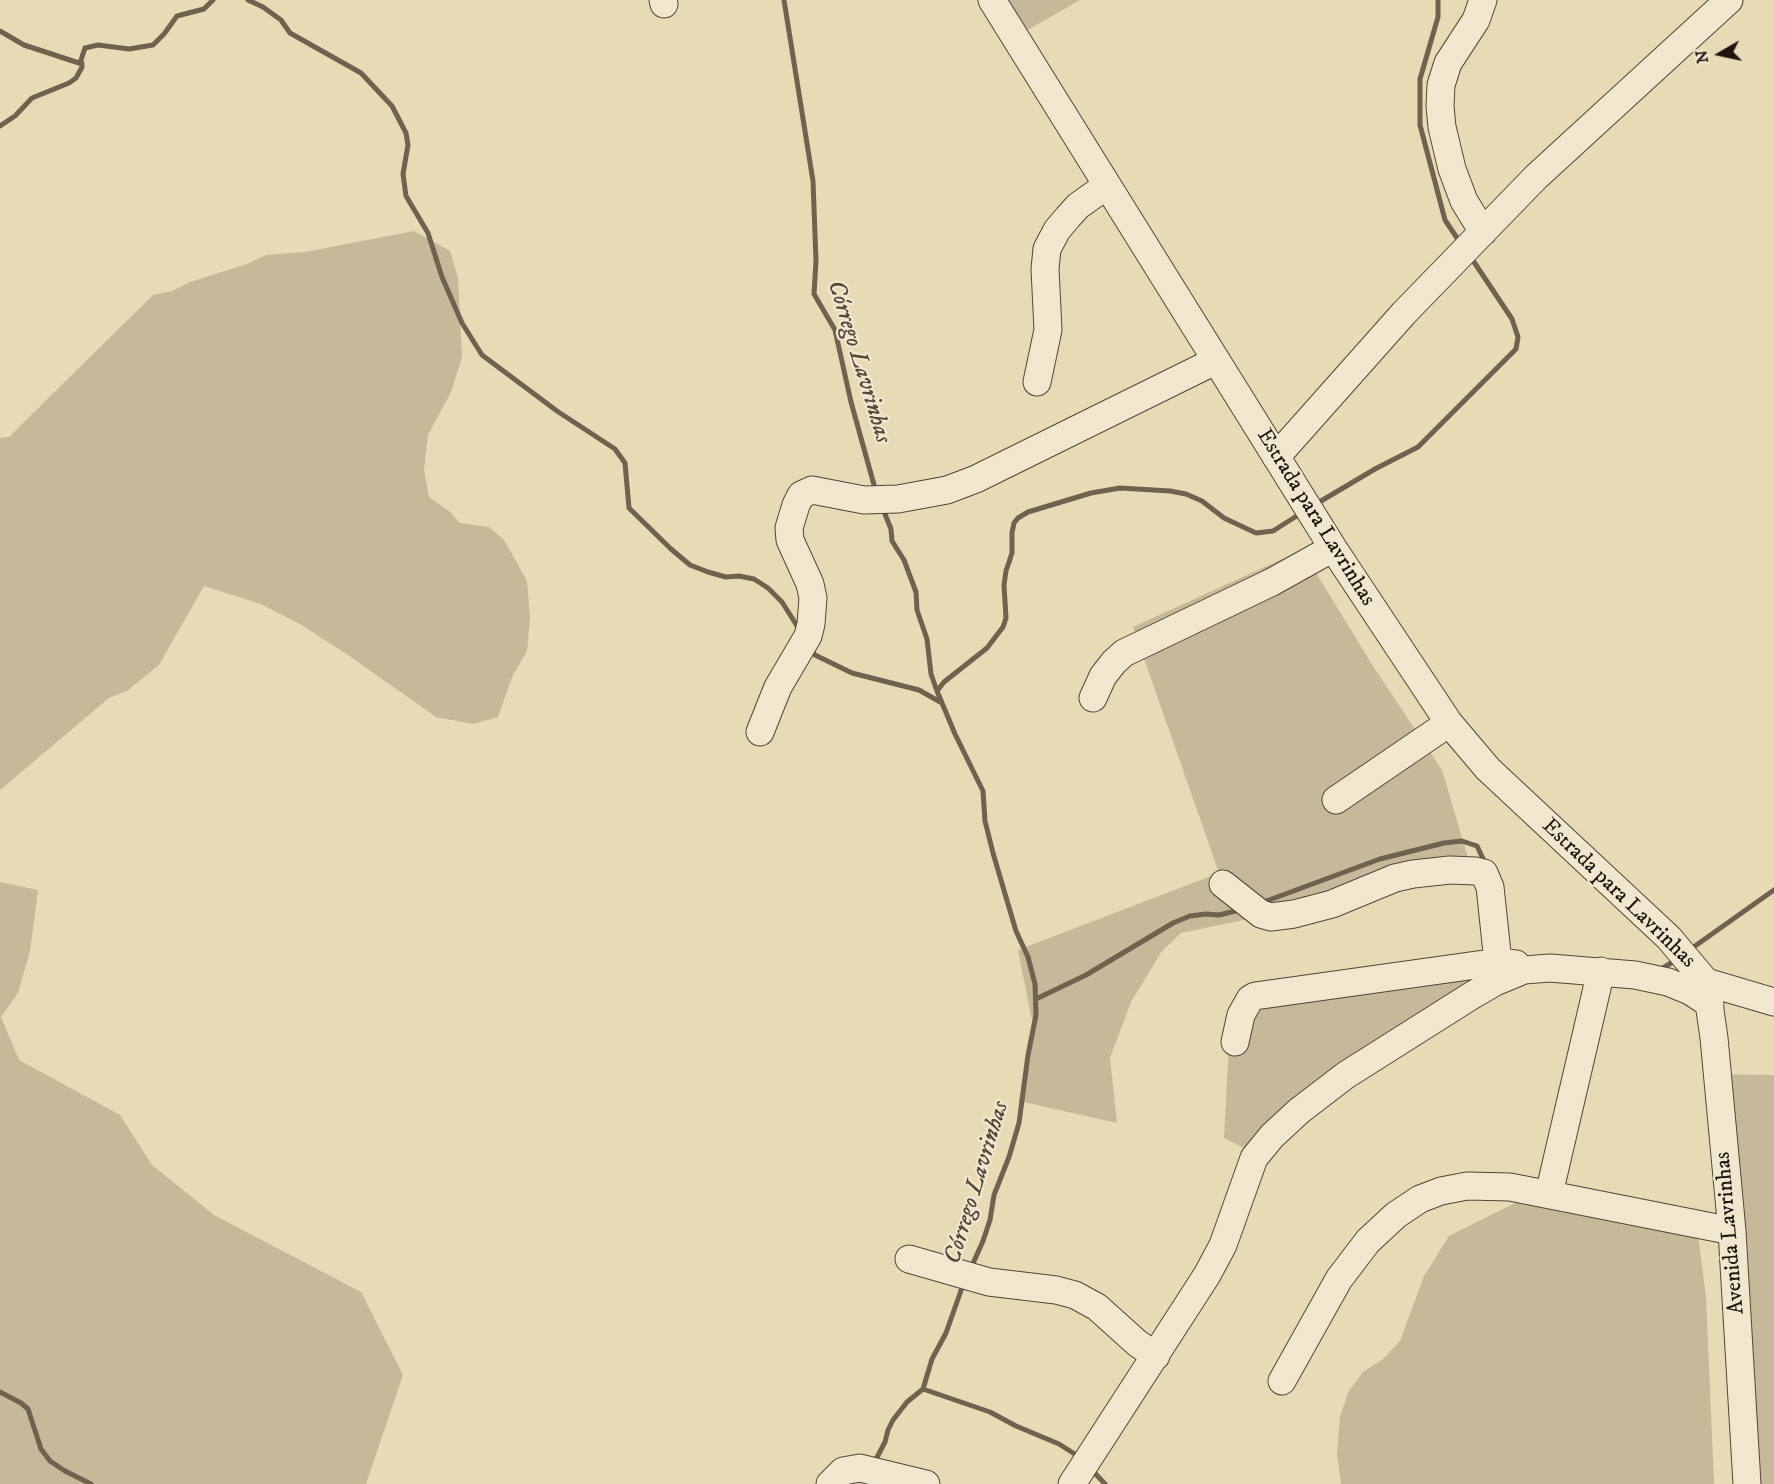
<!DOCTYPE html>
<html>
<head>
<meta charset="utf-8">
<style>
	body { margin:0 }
	#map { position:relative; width:1774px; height:1484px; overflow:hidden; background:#e8dab4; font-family:"IM FELL DW Pica",serif }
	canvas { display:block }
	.north { position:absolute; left:1690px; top:24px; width:60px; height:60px; -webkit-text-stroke:4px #f0e7ce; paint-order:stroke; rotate:261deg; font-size:16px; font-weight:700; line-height:24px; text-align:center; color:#20140f }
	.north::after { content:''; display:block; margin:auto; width:21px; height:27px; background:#20140f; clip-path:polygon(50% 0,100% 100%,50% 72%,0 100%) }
</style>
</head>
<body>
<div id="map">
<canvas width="1774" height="1484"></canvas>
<div class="north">N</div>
</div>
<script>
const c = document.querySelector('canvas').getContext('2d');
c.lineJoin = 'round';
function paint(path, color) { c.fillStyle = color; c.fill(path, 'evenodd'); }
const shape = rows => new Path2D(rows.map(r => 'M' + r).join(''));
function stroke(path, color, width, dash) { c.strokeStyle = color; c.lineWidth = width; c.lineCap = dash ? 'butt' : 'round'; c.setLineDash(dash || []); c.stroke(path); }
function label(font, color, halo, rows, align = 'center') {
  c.font = font + ' "IM FELL DW Pica",serif'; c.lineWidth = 4.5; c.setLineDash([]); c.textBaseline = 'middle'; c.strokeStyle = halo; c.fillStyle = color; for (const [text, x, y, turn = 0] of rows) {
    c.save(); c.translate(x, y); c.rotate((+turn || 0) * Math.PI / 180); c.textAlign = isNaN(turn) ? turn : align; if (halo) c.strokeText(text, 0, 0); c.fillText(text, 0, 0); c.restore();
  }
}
paint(shape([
	[1001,0,1080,0,1024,32],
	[414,231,450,251,458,278,462,357,451,392,428,435,424,470,429,497,449,511,460,523,489,527,504,540,527,581,530,618,527,651,512,677,498,717,473,724,436,717,348,655,300,624,261,604,204,586,159,665,127,691,109,698,0,790,0,438,9,437,153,295,172,291,190,282,247,264,266,255,305,252],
	[1302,550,1373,666,1442,770,1469,861,1268,915,1181,933,1162,951,1131,1002,1110,1058,1117,1123,1019,1101,1034,1030,1018,950,1219,873,1133,627],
	[0,882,38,890,30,951,18,993,1,1017,19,1060,120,1115,152,1165,214,1215,361,1292,403,1375,366,1484,0,1484],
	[1489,971,1252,1152,1224,1138,1229,1042,1259,1003],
	[1716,1074,1774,1075,1774,1484,1744,1484],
	[1553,1199,1698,1235,1706,1297,1714,1484,1341,1484,1337,1455,1340,1416,1349,1391,1363,1372,1383,1359,1400,1341,1424,1276,1449,1236,1517,1202]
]), '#c6b898');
stroke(shape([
	[248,0,263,7,281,20,290,33,361,73,392,106,406,133,408,145,403,174,406,196,428,233,442,277,462,323,482,355,557,411,615,449,625,463,629,508,671,549,690,565,708,572,726,577,739,576,754,579,768,588,782,602,799,629],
	[784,0,813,181,816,261,814,294,835,330,851,402,876,492],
	[1438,0,1438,17,1420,79,1420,125,1445,220,1461,244],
	[0,31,24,45,82,64],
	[0,126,15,116,32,98,69,83,76,78,82,67,81,60,85,48,98,45,129,49,153,45,164,34,177,16,204,9,213,0],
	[1316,504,1375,469,1418,447,1516,349,1518,337,1512,319,1470,256],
	[883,509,891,529,892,541,904,560,916,592,917,610,927,639,931,674,937,691,955,734,983,791,985,821,993,853,1016,931,1028,957,1035,984,1036,1015,1028,1055,1019,1123,1009,1157,994,1195,990,1220,983,1241,971,1268],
	[810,647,815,655,852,673,919,690,942,703],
	[937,691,944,682,987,648,1003,627,1006,618,1004,585,1006,571,1012,553,1012,533,1014,523,1018,518,1028,512,1091,493,1120,488,1170,491,1186,494,1202,501,1224,518,1256,533,1273,531,1303,512],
	[1261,903,1380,859,1444,843,1462,841,1477,846,1486,865],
	[1688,951,1774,890],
	[1658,971,1676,960],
	[1036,999,1086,975,1173,923,1190,916,1206,914,1219,915,1240,910],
	[923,1389,990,1412,1016,1426,1059,1444,1081,1458],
	[0,1392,21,1403,28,1409,41,1449,50,1461,65,1471,91,1484],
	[874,1463,885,1442,888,1430,893,1420,907,1402,923,1389,932,1359,946,1333,964,1282],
	[1091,1469,1105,1484]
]), '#6f6350', 5);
const minor = shape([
	[663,0,664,4],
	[992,0,1333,548,1449,723,1488,769,1669,938,1706,982,1714,1038,1732,1231,1747,1484],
	[1483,232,1464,201,1452,169,1442,127,1440,106,1441,85,1448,63,1476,20,1483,0],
	[1037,382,1048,330,1045,269,1047,249,1057,230,1068,217,1078,206,1106,186],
	[1276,457,1404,313,1536,177,1729,0],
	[1093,698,1103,676,1114,662,1124,653,1272,582,1333,548],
	[760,732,778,687,808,636,811,624,813,598,810,584,790,540,789,528,796,505,801,495,812,490,864,500,898,499,947,490,976,479,1215,361],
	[1336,800,1449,723],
	[1223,884,1261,914,1271,917,1294,914,1332,904,1395,878,1413,874,1450,870,1476,871,1484,873,1490,887,1498,962],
	[1706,982,1774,1002],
	[1235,1042,1241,1015,1250,999,1255,996,1498,962,1516,964],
	[1549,1194,1601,971],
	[909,1259,989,1282,1056,1290,1075,1295,1097,1307,1137,1343,1156,1356],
	[1282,1381,1339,1279,1368,1241,1396,1215,1420,1199,1441,1191,1467,1186,1510,1187,1732,1231],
	[830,1484,843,1471,860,1468,926,1484],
	[1072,1484,1207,1275,1223,1245,1254,1158,1272,1136,1299,1111,1346,1075,1471,996,1495,982,1524,970,1550,968,1635,975,1668,982,1690,991,1710,1004]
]);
stroke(minor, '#524638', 29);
stroke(minor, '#f0e7ce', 27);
label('22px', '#20140f', '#f0e7ce', [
	["Estrada para Lavrinhas",1315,518,58],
	["Estrada para Lavrinhas",1618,894,44],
	["Avenida Lavrinhas",1731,1233,-95]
]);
label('italic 24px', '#55483b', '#f0e7ce', [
	["Córrego Lavrinhas",858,362,73],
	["Córrego Lavrinhas",978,1183,-73]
]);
</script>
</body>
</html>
